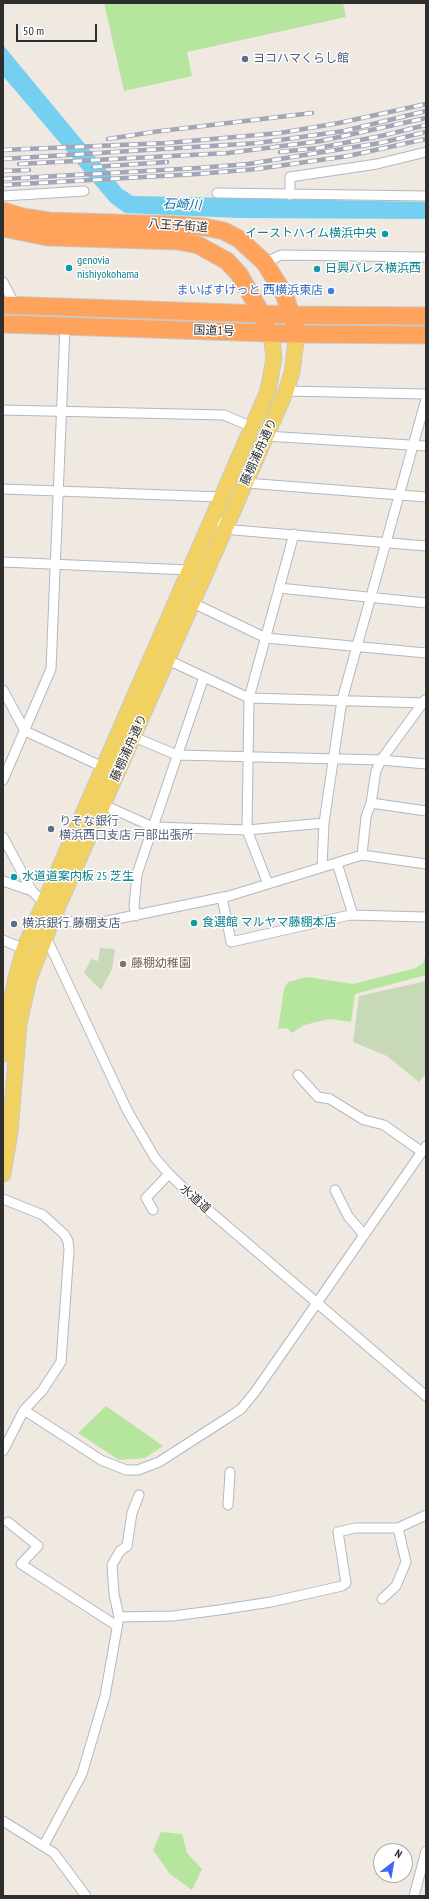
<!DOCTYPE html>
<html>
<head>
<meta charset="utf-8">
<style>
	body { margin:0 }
	#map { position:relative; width:429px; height:1899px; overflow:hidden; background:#efe9e1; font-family:"PT Sans Narrow",sans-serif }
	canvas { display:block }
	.frame { position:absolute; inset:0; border:4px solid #2e2e2e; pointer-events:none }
	.north { position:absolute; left:373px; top:1843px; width:40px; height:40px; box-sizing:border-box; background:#fff; border:1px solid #ababab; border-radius:50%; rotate:31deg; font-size:11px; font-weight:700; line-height:16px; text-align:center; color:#2e2e2e }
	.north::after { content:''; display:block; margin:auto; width:14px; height:18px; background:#4264fb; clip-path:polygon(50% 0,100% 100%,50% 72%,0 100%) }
	.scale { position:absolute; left:16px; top:24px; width:81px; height:18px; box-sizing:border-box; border:2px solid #2e2e2e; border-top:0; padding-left:5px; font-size:12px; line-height:14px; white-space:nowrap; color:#2e2e2e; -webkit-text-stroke:3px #fff; paint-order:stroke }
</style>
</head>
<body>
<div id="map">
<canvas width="429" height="1899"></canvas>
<div class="frame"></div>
<div class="north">N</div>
<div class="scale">50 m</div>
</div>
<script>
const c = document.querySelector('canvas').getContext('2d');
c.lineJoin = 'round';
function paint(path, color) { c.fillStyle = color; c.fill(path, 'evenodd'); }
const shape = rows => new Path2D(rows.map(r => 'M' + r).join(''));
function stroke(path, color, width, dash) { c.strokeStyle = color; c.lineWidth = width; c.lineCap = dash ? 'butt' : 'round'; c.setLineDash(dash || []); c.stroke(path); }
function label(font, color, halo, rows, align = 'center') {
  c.font = font + ' "PT Sans Narrow","Noto Sans JP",sans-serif'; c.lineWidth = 3; c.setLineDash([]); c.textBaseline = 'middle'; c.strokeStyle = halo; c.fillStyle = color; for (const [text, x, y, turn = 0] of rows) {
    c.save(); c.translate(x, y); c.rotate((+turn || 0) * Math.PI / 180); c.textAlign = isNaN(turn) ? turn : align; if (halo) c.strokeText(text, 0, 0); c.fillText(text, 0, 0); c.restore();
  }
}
paint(shape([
	[104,3,343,3,346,17,187,52,192,76,124,91],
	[426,954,426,975,355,994,351,1022,330,1019,304,1025,292,1033,287,1028,278,1029,284,989,288,982,307,977,353,984,416,968,423,963],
	[106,1406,163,1446,145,1458,119,1460,78,1433],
	[161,1832,182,1834,187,1853,202,1869,192,1890,170,1874,153,1850]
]), '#b6e59e');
paint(shape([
	[100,948,115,949,112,969,101,990,84,973,91,959,98,961],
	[426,981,426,1073,419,1082,387,1056,353,1042,359,996]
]), '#c8d9b8');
paint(shape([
	[3,45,122,189,133,196,426,202,426,219,239,218,125,213,111,203,3,76]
]), '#75cff0');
const street = shape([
	[217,193,426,196],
	[290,195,290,177,377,164,426,152],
	[3,196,84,191],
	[265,263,281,255,426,257],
	[3,282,15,305],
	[286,391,426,394],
	[3,410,224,415,252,427],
	[266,436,426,446],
	[246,483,426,497],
	[3,489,221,497],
	[212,518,234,530,426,546],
	[3,562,189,570],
	[279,588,426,603],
	[193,603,266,638,426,653],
	[168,660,249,698,426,703],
	[3,690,25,731,103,767],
	[134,737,177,755,381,760,426,764],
	[3,780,51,669,65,326],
	[371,803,426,811],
	[104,805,153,827,247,830,324,823],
	[3,837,32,891,44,903,64,921,92,924,229,896,362,855,426,864],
	[362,855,366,817,371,803,376,771,381,760,425,700],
	[337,863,353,915],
	[322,867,324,823,342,700,426,399],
	[3,881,32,891],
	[268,884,247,830,249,698,294,534],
	[222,897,231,942,350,915,426,917],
	[136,916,134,906,137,874,204,677],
	[46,937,127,1110,155,1158,169,1174,193,1197,426,1396],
	[3,940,24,949],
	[298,1075,318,1097,330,1099,364,1120,384,1125,422,1152],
	[335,1190,348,1216,364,1235],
	[3,1199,43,1215,64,1234,68,1241,69,1250,61,1362,42,1391,24,1410,3,1451],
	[153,1210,146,1198,169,1174],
	[24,1410,101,1460,126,1470,138,1470,159,1462,229,1417,241,1409,255,1392,426,1146],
	[228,1505,230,1472],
	[8,1522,38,1546,21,1564,117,1626],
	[382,1599,396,1586,406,1562,398,1528],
	[119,1617,114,1594,112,1565,120,1551,127,1546,132,1513,139,1495],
	[3,1821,54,1853,86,1896],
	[44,1845,82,1774,105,1696,119,1617,173,1616,219,1610,271,1602,342,1586,346,1583,338,1532,355,1528,398,1528,426,1515],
	[414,1896,426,1851]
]);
const primary = shape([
	[3,1054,6,1027,16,978,24,949,268,391,274,358,271,333],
	[3,1174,10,1132,19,1024,29,979,55,913,286,391,292,372,297,334]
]);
const highway = shape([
	[3,211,23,217,49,221,179,225,204,227,224,231,239,239,265,263,284,294,295,325],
	[3,228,47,237,178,241,198,245,227,261,239,274,266,322],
	[3,305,293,315,426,316],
	[3,324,297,334,426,335]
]);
stroke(street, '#b4b7c1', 11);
stroke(primary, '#c9c9c9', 17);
stroke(highway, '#c9c9c9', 19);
stroke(street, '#fff', 9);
stroke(primary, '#f2d163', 15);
stroke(highway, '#ffa35c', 17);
const rail = shape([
	[108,139,153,132,312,113],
	[3,150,167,143,280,133,339,123,426,104],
	[280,152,318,148,381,136,426,125],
	[3,159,258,143,344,131,426,111],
	[19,164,228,153,321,141,426,118],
	[93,167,167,162],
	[3,171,29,170],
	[3,179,198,168,248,164,380,143,426,132],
	[3,185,197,174,257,169,348,156,426,139]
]);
stroke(rail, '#a3a6b8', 4.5);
stroke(rail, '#fff', 3, [9]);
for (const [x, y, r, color] of [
	[245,59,4,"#5c6f8a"],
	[385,234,4,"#0f9aa8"],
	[69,268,4,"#0f9aa8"],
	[317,269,4,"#0f9aa8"],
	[331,291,4,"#3f7fe0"],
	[51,829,4,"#5c6f8a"],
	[14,877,4,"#0f9aa8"],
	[194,923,4,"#0f9aa8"],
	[14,924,4,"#5c6f8a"],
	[123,964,4,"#8d6e63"]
]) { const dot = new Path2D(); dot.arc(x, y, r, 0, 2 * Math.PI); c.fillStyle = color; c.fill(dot); stroke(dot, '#fff', 1.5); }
label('12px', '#4e5e75', '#fff', [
	["ヨコハマくらし館",253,59],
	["りそな銀行",59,822],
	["横浜西口支店 戸部出張所",59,836],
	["横浜銀行 藤棚支店",22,924]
], 'left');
label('12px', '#2e2e2e', '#fff', [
	["八王子街道",178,226,4],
	["国道1号",214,331,2],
	["藤棚浦舟通り",259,452,-66],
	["藤棚浦舟通り",129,748,-66],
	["水道道",195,1199,42]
]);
label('12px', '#0d838f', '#fff', [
	["イーストハイム横浜中央",377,234,"right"],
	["genovia",77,261],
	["nishiyokohama",77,275],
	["日興パレス横浜西",325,269],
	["水道道案内板 25 芝生",22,877],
	["食選館 マルヤマ藤棚本店",202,923]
], 'left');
label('12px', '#366cbe', '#fff', [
	["まいばすけっと 西横浜東店",323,291]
], 'right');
label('12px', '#785e54', '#fff', [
	["藤棚幼稚園",131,964]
], 'left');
label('italic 13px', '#0d6fa3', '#fff', [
	["石崎川",182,205,2]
]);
</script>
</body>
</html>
